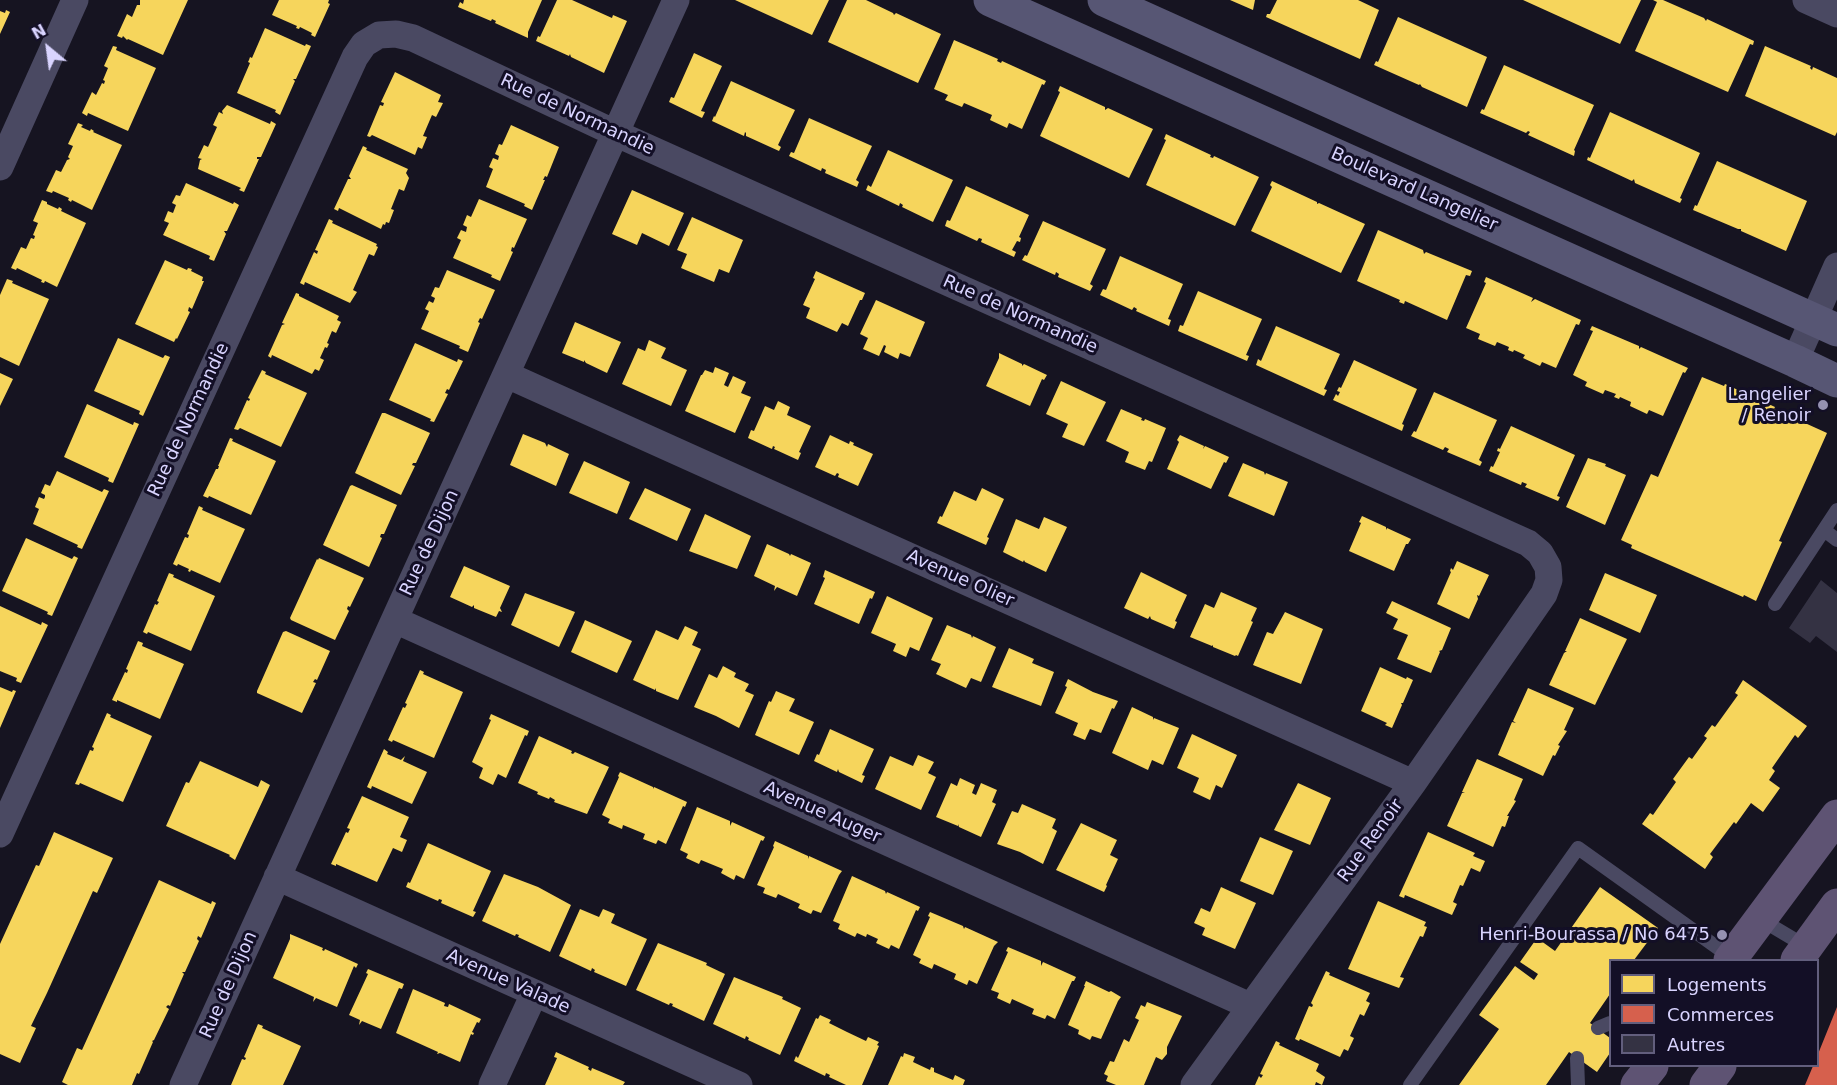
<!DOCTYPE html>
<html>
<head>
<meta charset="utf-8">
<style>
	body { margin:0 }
	#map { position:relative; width:1837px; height:1085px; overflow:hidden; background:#161421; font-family:"DejaVu Sans",sans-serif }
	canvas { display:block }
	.legend { position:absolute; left:1609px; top:959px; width:210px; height:108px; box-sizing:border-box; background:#130f26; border:2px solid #625e7d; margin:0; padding:8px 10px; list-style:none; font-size:18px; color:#d9d4ff }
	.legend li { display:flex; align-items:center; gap:12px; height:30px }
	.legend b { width:30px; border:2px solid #625e7d }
	.north { position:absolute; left:18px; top:18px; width:60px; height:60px; -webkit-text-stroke:4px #130f26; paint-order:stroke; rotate:331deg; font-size:16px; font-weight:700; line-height:24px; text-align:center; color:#d9d4ff }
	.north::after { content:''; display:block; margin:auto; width:21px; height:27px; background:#d9d4ff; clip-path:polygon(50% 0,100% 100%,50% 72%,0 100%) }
</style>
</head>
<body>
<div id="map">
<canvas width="1837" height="1085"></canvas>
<ul class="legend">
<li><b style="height:16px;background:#f6d55c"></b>Logements</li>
<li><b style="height:16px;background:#d6604d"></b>Commerces</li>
<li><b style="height:16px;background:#343243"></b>Autres</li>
</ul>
<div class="north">N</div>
</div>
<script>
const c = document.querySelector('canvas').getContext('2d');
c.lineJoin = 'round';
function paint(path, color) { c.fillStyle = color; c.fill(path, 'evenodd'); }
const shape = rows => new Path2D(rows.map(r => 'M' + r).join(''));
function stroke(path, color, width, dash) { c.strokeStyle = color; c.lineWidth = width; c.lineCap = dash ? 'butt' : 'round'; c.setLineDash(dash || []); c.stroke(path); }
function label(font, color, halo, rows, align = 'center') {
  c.font = font + ' "DejaVu Sans",sans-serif'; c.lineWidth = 6; c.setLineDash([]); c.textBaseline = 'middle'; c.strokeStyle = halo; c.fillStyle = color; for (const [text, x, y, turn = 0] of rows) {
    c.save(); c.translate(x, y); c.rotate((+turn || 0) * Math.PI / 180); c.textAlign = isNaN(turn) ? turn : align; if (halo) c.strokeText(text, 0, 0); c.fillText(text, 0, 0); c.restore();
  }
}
paint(shape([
	[140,0,188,0,163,55,128,39,127,40,123,36,122,38,117,36,127,14,132,17,137,5,140,5],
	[279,0,329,0,328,3,330,4,315,37,311,35,312,33,300,27,299,29,296,28,297,26,272,15],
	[464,0,542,0,528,32,528,38,495,23,496,21,492,19,491,21,458,7,460,2,463,4],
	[557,0,572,0,612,18,613,15,627,21,604,73,571,57,570,54,569,56,536,41,538,36,540,37],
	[735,0,829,0,812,35],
	[847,0,866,0,893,13,894,15,896,13,941,34,918,83,828,42],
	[1230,0,1255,0,1253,10],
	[1277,0,1358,0,1379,10,1360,59,1266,17,1267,14,1270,14],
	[1523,0,1641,0,1620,44],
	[1653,0,1663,0,1704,18,1706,21,1707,19,1754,41,1753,45,1750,44,1728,92,1635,51,1657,2],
	[6,10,10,12,0,34,0,11,5,13],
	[1398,17,1487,57,1467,107,1422,87,1420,84,1419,85,1374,65,1376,61,1378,62],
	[265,28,305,46,306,44,311,46,296,79,293,79,295,81,280,115,275,112,276,110,237,93,250,63,248,62,249,60,250,57,252,58],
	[954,40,998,59,997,61,1001,63,1002,61,1046,81,1044,85,1042,84,1022,129,1009,123,1007,128,990,120,992,115,964,103,962,107,945,100,948,95,934,89],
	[113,46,117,47,116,50,156,68,128,131,88,113,87,116,82,113,92,92,96,95,102,83,104,84,105,81,103,80,108,68,104,66],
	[1765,46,1811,66,1810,68,1812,70,1813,67,1837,78,1837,132,1835,136,1745,96],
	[694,53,722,66,701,111,705,112,702,118,669,102,671,97,674,98],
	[1504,65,1594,105,1574,150,1575,151,1574,156,1528,135,1530,132,1528,131,1526,133,1480,113,1482,109,1484,110],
	[395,72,441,95,438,102,443,103,436,117,432,115,423,136,427,137,422,149,418,147,415,155,372,135,370,137,367,136,380,105,383,106,384,103,381,102],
	[731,81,795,110,778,145,781,147,779,151,746,136,746,133,745,132,744,136,712,121,714,116,715,117],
	[1060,86,1105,107,1105,110,1108,108,1153,129,1129,178,1040,136,1060,92,1058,91],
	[227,105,270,124,271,121,276,124,261,157,257,157,257,159,259,159,244,192,239,190,241,188,198,169,200,160,202,159,198,158,204,145,208,147,217,127,213,125,219,112,223,114,222,111],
	[1610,112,1700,153,1680,198,1682,199,1680,203,1635,183,1634,179,1632,181,1587,160,1588,157,1590,158],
	[809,118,872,146,856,180,859,182,857,187,825,173,826,170,822,168,821,171,789,156,791,152,794,153],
	[78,123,83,125,81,127,90,131,91,129,94,131,93,132,122,145,92,210,72,200,71,202,68,200,69,198,53,191,52,193,46,191,56,170,61,172,67,160,70,159,68,157,73,146,68,144],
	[511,125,559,147,547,177,545,176,543,180,545,180,532,210,524,206,525,204,486,187,493,169,489,167,493,158,498,160,499,156,495,154,499,144,502,145],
	[1166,134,1211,155,1210,157,1213,158,1214,156,1259,177,1235,226,1146,185,1166,140,1164,139],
	[363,146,367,148,366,150,408,169,406,173,409,178,404,191,399,189,391,209,394,210,389,223,386,222,385,225,383,224,381,229,339,208,338,211,334,209,348,179,351,179,349,176],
	[888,150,953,180,933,222,902,207,903,205,900,203,899,206,866,190,868,185,871,187],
	[1717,161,1807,201,1786,251,1741,231,1741,229,1738,229,1693,210,1695,205,1697,206],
	[1272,181,1317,202,1317,204,1319,203,1365,224,1341,273,1251,231,1272,187,1270,185],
	[186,183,233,204,234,202,239,205,227,231,224,231,226,234,214,261,209,259,210,256,163,235,169,223,164,221,168,211,173,213,176,205,172,203,176,195,180,196],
	[966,186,1029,215,1019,237,1021,238,1020,242,1017,241,1012,250,1016,252,1014,257,981,242,982,239,979,238,977,241,945,226,947,220,950,221],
	[632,190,684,213,669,246,642,233,637,245,612,234],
	[479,199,527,219,514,248,512,247,511,251,513,252,500,281,491,277,492,275,453,258,461,240,457,238,461,230,466,232,467,227,463,225,467,215,471,217],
	[42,200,47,202,47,204,58,209,59,207,62,209,61,211,86,223,57,287,45,281,44,283,41,282,42,280,17,268,16,270,11,268,21,247,26,249,31,238,34,239,35,236,33,235,38,223,33,221],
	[692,217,743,240,729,273,719,269,714,282,681,268,687,254,677,250],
	[329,219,333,221,332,223,377,244,376,246,378,247,374,256,369,254,353,290,357,292,350,303,305,282,304,285,300,283,314,252,317,254,318,251,315,250],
	[1043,221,1106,249,1090,284,1093,286,1090,291,1058,277,1059,274,1056,272,1055,275,1022,260,1025,255,1027,256],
	[1378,230,1423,250,1424,254,1426,252,1472,271,1470,276,1466,275,1447,320,1405,301,1404,304,1399,302,1400,300,1357,281],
	[1120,256,1183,284,1168,319,1171,320,1169,326,1136,311,1137,309,1134,307,1132,310,1100,295,1103,289,1106,290],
	[165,260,187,270,188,268,192,269,191,271,203,277,202,281,204,281,192,309,189,307,188,311,190,312,177,339,176,338,174,342,135,324],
	[447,270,495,290,482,319,480,318,478,322,480,323,468,352,459,348,460,346,421,329,429,311,425,309,429,301,433,303,434,301,435,298,431,296,435,287,439,288],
	[816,271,865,293,862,300,860,300,848,326,842,323,837,332,806,318,810,308,803,305,815,279,813,278],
	[1486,277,1533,298,1531,302,1535,299,1581,320,1579,325,1576,324,1556,368,1542,362,1540,366,1523,358,1525,355,1514,350,1513,352,1508,350,1509,347,1497,342,1495,346,1478,339,1480,334,1466,328,1486,283,1484,282],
	[7,279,13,281,12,283,49,299,19,366,0,357,0,295],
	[1198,291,1262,319,1246,355,1249,356,1247,361,1178,331,1180,325,1183,326],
	[296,293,299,294,299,296,339,316,337,320,341,322,336,333,332,331,327,343,329,344,327,348,325,347,320,358,324,360,319,371,315,369,312,374,272,355,271,358,268,356,282,325,285,324,282,323],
	[876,300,925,322,910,357,900,353,898,359,884,352,886,346,884,345,879,356,863,349,868,338,860,334],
	[575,322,621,342,607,373,586,363,584,360,584,362,562,353],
	[1276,326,1340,354,1324,389,1327,390,1324,396,1256,365,1258,359,1261,361],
	[1592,326,1639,346,1639,349,1641,347,1688,368,1685,373,1683,372,1663,416,1649,410,1647,414,1630,406,1631,402,1620,397,1619,399,1614,397,1616,394,1605,390,1603,394,1585,386,1587,382,1573,375,1593,331,1590,330],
	[118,338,163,358,165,355,170,357,143,416,139,414,140,411,94,391],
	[649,340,666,348,661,358,687,370,671,406,622,384,638,348,645,351],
	[415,343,457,362,458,359,463,361,449,390,447,389,445,393,448,394,434,422,430,421,431,419,389,400],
	[999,353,1022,364,1022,366,1024,364,1047,375,1044,380,1042,379,1030,406,986,386,999,358],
	[1354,360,1417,389,1402,424,1404,425,1402,431,1333,400,1336,394,1338,396,1340,392,1337,391,1339,387,1341,388],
	[715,367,729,373,724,385,728,387,733,376,746,382,741,393,751,397,735,433,685,411,701,375,702,375,705,370,713,373],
	[262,370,266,372,265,374,307,393,281,447,240,428,238,430,234,429,247,400,249,401,250,399,248,398],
	[0,373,13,379,0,406],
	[1702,377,1724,386,1725,384,1775,407,1774,409,1827,433,1779,541,1782,542,1756,601,1744,595,1743,597,1631,548,1632,545,1621,540,1651,474,1658,477],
	[1061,381,1106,402,1084,446,1062,437,1068,424,1046,414],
	[1434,392,1497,420,1479,460,1482,462,1480,466,1447,452,1449,449,1445,447,1443,450,1411,436,1414,431,1416,432],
	[778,401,790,407,787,415,811,426,799,452,801,453,798,460,774,449,775,447,773,446,772,449,748,438,751,430,754,431,765,406,774,410],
	[87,404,133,425,134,422,139,424,113,483,108,481,109,478,64,457],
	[1121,409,1142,418,1141,420,1144,421,1145,419,1166,428,1152,462,1149,461,1145,470,1125,462,1129,452,1106,441],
	[382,413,385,413,430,433,416,463,413,463,412,465,415,466,401,495,355,473],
	[1511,426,1575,455,1557,496,1560,497,1558,501,1525,487,1527,484,1522,482,1521,485,1489,471,1491,466,1493,467,1500,452,1497,451,1498,448,1500,449],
	[523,434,545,443,547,447,548,444,569,454,556,486,510,465],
	[830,435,849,444,850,441,854,443,853,445,873,454,858,486,838,477,839,474,837,473,835,476,815,467],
	[1180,435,1204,446,1203,449,1205,446,1229,457,1226,463,1224,462,1211,489,1167,469,1179,442,1177,440],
	[230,438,233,439,232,441,276,461,251,515,209,496,208,498,203,496,216,469,218,469,219,466,218,466],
	[1588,458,1606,464,1605,466,1626,475,1605,525,1566,507],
	[584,461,630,482,617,514,569,493],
	[1243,463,1264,472,1265,475,1266,473,1288,482,1274,516,1228,496],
	[57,471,102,492,104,489,109,491,82,549,77,547,78,545,33,524,39,509,35,507,39,497,44,499,45,497,45,495,41,493,45,484,50,486],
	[352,485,397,505,384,534,381,534,380,537,382,538,369,567,323,545,350,486],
	[645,488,691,509,677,541,629,519],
	[982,488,1004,499,987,537,989,538,986,545,937,523,940,516,942,517,954,491,976,501],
	[199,506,203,508,202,510,245,529,220,583,191,570,190,572,188,571,189,569,178,564,177,566,173,564,185,537,188,538,189,535,187,534],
	[705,514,751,536,737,569,689,551],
	[1362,516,1386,527,1386,530,1387,528,1411,539,1408,544,1406,544,1394,571,1349,551,1361,523,1359,522],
	[1044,517,1067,527,1046,572,1025,562,1024,560,1023,562,1003,552,1016,519,1039,529],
	[26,538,72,559,74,556,78,558,52,616,47,614,48,612,2,591],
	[767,544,789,554,790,556,791,554,811,563,797,596,777,587,774,591,775,586,754,576],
	[319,558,364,578,350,607,348,606,347,609,349,611,335,640,291,620,290,618,317,559,318,560],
	[1457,561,1489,575,1479,596,1477,595,1478,599,1469,619,1437,604,1451,572,1450,571,1451,568,1453,570],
	[464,566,510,586,500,608,502,612,499,611,496,617,474,608,474,605,472,607,450,597],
	[825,570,875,592,872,599,870,598,859,624,814,604,825,578,823,577],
	[1141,572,1187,595,1175,621,1177,622,1174,629,1151,619,1150,616,1148,619,1124,608],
	[169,573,174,575,173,577,215,596,191,651,148,632,147,634,143,632,155,604,157,605,159,602,157,601],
	[1605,573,1657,595,1640,633,1589,610],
	[1221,592,1257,608,1251,621,1253,622,1238,656,1236,655,1235,656,1213,647,1213,645,1212,646,1190,637,1205,604,1214,608],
	[525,593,575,612,559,647,511,625],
	[887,596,933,618,919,651,910,647,906,657,893,651,896,644,871,633],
	[1392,601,1451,628,1442,650,1439,651,1440,652,1431,673,1397,659,1408,635,1393,629,1398,619,1386,613],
	[0,606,41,625,42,622,48,625,21,683,16,681,17,678,0,671],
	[1285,612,1323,629,1301,684,1253,665,1267,632,1273,634],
	[1580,618,1627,639,1595,705,1549,685,1564,653,1567,651,1565,651],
	[585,620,632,641,617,673,571,652],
	[947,625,971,635,972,638,973,636,996,647,981,682,971,678,966,688,936,674,941,664,931,660],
	[685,626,698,632,692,645,701,649,678,700,656,691,656,688,655,690,633,680,656,630,678,640],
	[286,631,330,651,317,680,315,679,313,682,316,683,302,713,257,693,257,691,283,632],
	[138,641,143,643,142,646,184,664,160,719,117,700,117,702,112,700,125,672,127,673,128,670,126,669],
	[1009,648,1034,659,1032,663,1054,672,1041,706,992,687],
	[723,666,736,673,734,677,749,684,745,691,754,695,739,728,716,716,694,707,709,674,717,678],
	[1380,667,1406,679,1407,677,1413,680,1403,703,1401,703,1402,705,1392,728,1385,725,1387,723,1361,711],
	[420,670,424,672,423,674,463,692,434,758,393,740,392,742,388,740,403,707,405,708,407,704,405,703],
	[1068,679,1093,692,1118,701,1114,709,1112,708,1101,733,1090,729,1085,740,1073,735,1078,723,1055,713,1067,687,1065,686],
	[1743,680,1807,726,1798,738,1795,735,1772,768,1775,771,1769,780,1780,788,1763,812,1751,803,1736,824,1734,822,1710,854,1713,857,1705,869,1642,824,1650,813,1653,815,1676,782,1673,779,1689,757,1692,759,1707,738,1704,736,1712,725,1715,727,1738,695,1735,693],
	[0,687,12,692,13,690,16,691,0,728],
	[1528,688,1574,708,1564,730,1567,731,1558,745,1560,746,1555,756,1553,755,1543,776,1498,755,1512,722,1516,723,1513,721],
	[776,691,795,699,789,711,814,722,799,755,755,735,769,701,771,702],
	[1132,707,1153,717,1153,720,1154,718,1179,728,1163,765,1152,760,1148,770,1112,753],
	[107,713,111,715,110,717,152,736,123,802,80,783,79,785,75,784,90,750,93,751,94,748,92,747],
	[491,714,529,731,527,736,525,735,506,778,498,774,493,785,479,778,483,768,472,762,491,720,489,719],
	[830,729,874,749,862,775,865,776,862,783,839,772,838,769,837,772,814,761,817,754,819,755],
	[1192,734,1237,755,1222,788,1216,785,1210,800,1193,792,1199,778,1177,768],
	[539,736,572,751,571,753,573,754,575,752,609,767,587,814,554,802,555,800,550,797,549,799,537,794,538,792,518,783],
	[384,749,388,752,387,754,401,760,405,756,403,761,427,772,412,804,372,786,371,789,367,787],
	[918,755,934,762,928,773,936,777,921,810,875,789,890,756,913,766],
	[1477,759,1523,779,1514,800,1516,801,1507,816,1509,816,1505,827,1502,826,1493,847,1447,826,1462,793,1465,793,1462,792],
	[200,761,258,787,261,780,270,785,235,860,229,856,230,855,166,826,186,782,189,783],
	[620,772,653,787,653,789,654,787,687,802,685,807,683,806,666,844,658,840,656,844,643,839,645,834,623,825,622,829,608,823,610,819,602,815,619,777,618,776],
	[960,778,975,785,972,793,976,795,981,783,997,790,992,802,996,804,981,837,959,827,958,824,958,826,936,817,951,783,957,786],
	[1298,783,1331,798,1310,845,1274,830],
	[362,796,409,817,400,837,407,840,402,852,393,848,377,882,336,864,336,866,331,864,346,832,348,833,350,829,347,828],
	[1022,804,1056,819,1052,828,1057,831,1043,864,1020,852,997,844,1012,811,1018,813],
	[697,807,730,821,730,826,732,822,765,837,763,841,761,840,744,879,736,875,734,880,721,873,723,869,701,860,699,864,686,858,688,854,680,850],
	[1081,823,1117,840,1110,855,1118,859,1106,885,1107,886,1104,892,1056,870],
	[54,832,113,858,97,893,93,891,47,993,31,1026,36,1028,20,1063,0,1054,0,944,36,865,39,866],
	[1428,832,1475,853,1473,856,1485,861,1480,872,1471,868,1463,886,1460,885,1453,902,1457,904,1452,915,1405,895,1404,898,1399,896],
	[1260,837,1293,851,1273,895,1240,881],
	[775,841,808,856,808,859,809,856,842,871,839,875,821,913,813,910,811,914,798,908,800,904,778,894,776,898,763,893,765,888,757,885,774,847,773,846],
	[428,843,491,871,473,911,476,912,473,917,441,903,442,900,439,899,438,901,406,887,408,882,410,883],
	[504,874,538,887,571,905,550,952,518,937,519,935,516,934,515,936,482,921],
	[852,876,885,891,886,894,887,892,920,907,918,911,916,910,899,949,891,945,889,949,876,943,878,939,867,934,866,937,857,933,855,937,838,929,840,924,833,921],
	[159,880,211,904,212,901,216,903,201,938,198,936,197,939,199,941,185,972,182,972,184,974,170,1006,168,1005,166,1007,169,1009,154,1040,152,1041,153,1042,139,1074,137,1073,132,1085,68,1085,62,1082,77,1048,82,1050],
	[1221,887,1256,903,1235,949,1202,935,1205,928,1194,923,1201,908,1210,912],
	[1600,887,1658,928,1634,960,1610,960,1610,994,1590,1023,1610,1038,1610,1053,1597,1072,1569,1052,1546,1085,1459,1085,1499,1029,1479,1015,1515,966,1534,980,1538,974,1520,962,1537,938,1555,951],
	[1378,901,1426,922,1424,926,1427,927,1423,937,1420,936,1400,977,1404,978,1399,988,1348,969],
	[580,909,599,917,603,909,615,914,611,923,647,939,626,986,594,972,595,970,592,968,591,971,559,956],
	[930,912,963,926,964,929,965,927,998,942,994,946,977,984,969,980,967,985,954,979,956,974,934,964,932,969,919,963,921,959,913,955,930,917,928,916],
	[290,934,323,948,322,950,324,951,325,949,358,964,356,968,354,966,337,1007,316,998,313,1002,314,997,273,978,290,939],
	[658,943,707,963,706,965,725,974,704,1021,672,1006,673,1004,670,1003,669,1005,636,990],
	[1008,947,1041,961,1041,966,1043,962,1076,977,1074,981,1072,981,1055,1019,1047,1015,1045,1019,1032,1014,1034,1009,1012,999,1010,1004,997,998,999,993,991,990,1008,952,1006,951],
	[368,969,404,984,402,989,399,988,381,1029,362,1021,359,1025,360,1020,349,1015,368,974,366,973],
	[1326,971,1330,973,1329,975,1370,993,1366,1001,1370,1003,1364,1016,1360,1014,1350,1036,1354,1038,1348,1051,1344,1049,1340,1057,1300,1039,1299,1041,1295,1039,1309,1006,1312,1007,1313,1005,1311,1003],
	[734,977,783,997,782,999,801,1008,780,1055,748,1040,749,1038,746,1036,745,1039,713,1024],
	[1086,981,1109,992,1111,991,1121,997,1118,1001,1101,1039,1092,1036,1090,1040,1078,1034,1079,1030,1068,1025,1085,986,1084,986],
	[413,989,445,1003,444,1006,448,1007,449,1004,481,1019,479,1023,477,1022,472,1032,474,1033,473,1035,471,1034,460,1062,440,1053,437,1054,438,1052,396,1033],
	[1147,1002,1182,1016,1167,1047,1167,1054,1162,1060,1156,1057,1144,1085,1116,1085,1106,1081,1108,1076,1104,1074,1110,1061,1114,1062,1124,1039,1129,1042,1139,1020,1135,1018,1141,1005,1145,1007],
	[820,1015,831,1020,829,1023,847,1032,866,1041,868,1037,879,1042,877,1045,879,1046,862,1085,846,1085,829,1077,830,1075,826,1073,825,1076,794,1061,796,1056,798,1058,816,1018,818,1019],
	[258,1024,263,1026,262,1028,301,1046,291,1068,283,1085,231,1085,242,1059,245,1060,246,1058,244,1057],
	[1276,1041,1280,1043,1279,1045,1319,1064,1316,1071,1325,1077,1322,1085,1316,1082,1315,1085,1255,1085,1259,1076,1261,1078,1263,1075,1260,1074],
	[556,1052,589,1067,588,1069,591,1071,592,1068,625,1082,623,1085,545,1085,557,1058,554,1057],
	[904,1053,915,1057,913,1062,930,1070,931,1067,934,1068,934,1072,953,1080,955,1075,965,1080,963,1085,888,1085,901,1056,903,1057]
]), '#f6d55c');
paint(shape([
	[1837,1007,1837,1085,1805,1085,1813,1066,1818,1066,1818,1054]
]), '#d6604d');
paint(shape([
	[1821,580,1837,593,1837,652,1816,636,1810,643,1789,628]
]), '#343243');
stroke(shape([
	[1824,530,1837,540],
	[1775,604,1837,510],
	[1760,919,1807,947],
	[1598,1028,1610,1023],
	[1577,1058,1578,1085],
	[1410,1085,1578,848,1732,958]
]), '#4a4962', 14);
stroke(shape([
	[1806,0,1837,14],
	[0,167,75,0],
	[1795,361,1837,266],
	[507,375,1413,783],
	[395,620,1250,1006],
	[0,834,355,57,364,44,379,35,396,34,413,38,615,133,1528,543,1540,553,1548,567,1549,580,1544,594,1413,783,1194,1085],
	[277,877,739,1085],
	[183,1085,676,0],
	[492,1085,534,994]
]), '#4a4962', 27);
stroke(shape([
	[990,0,1795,361,1837,381],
	[1104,0,1837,330]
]), '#575674', 33);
stroke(shape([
	[1730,960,1837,816],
	[1797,960,1837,905],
	[1637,1085,1652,1066],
	[1706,1085,1720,1066]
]), '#5e5373', 33);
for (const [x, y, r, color] of [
	[1823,405,6,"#9591b1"],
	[1722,935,6,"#9591b1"]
]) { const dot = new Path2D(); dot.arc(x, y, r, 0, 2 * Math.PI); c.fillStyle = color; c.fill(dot); stroke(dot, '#130f26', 2); }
label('18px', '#d9d4ff', '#130f26', [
	["Rue de Normandie",577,115,25],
	["Boulevard Langelier",1414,190,24],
	["Rue de Normandie",1020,315,24],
	["Rue de Normandie",189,420,-65],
	["Rue de Dijon",430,543,-65],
	["Avenue Olier",960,579,24],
	["Avenue Auger",822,813,24],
	["Rue Renoir",1371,841,-54],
	["Avenue Valade",508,982,24],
	["Rue de Dijon",229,985,-66]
]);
label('18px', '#d9d4ff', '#130f26', [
	["Langelier",1811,395],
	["/ Renoir",1811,416],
	["Henri-Bourassa / No 6475",1710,935]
], 'right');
</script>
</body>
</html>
